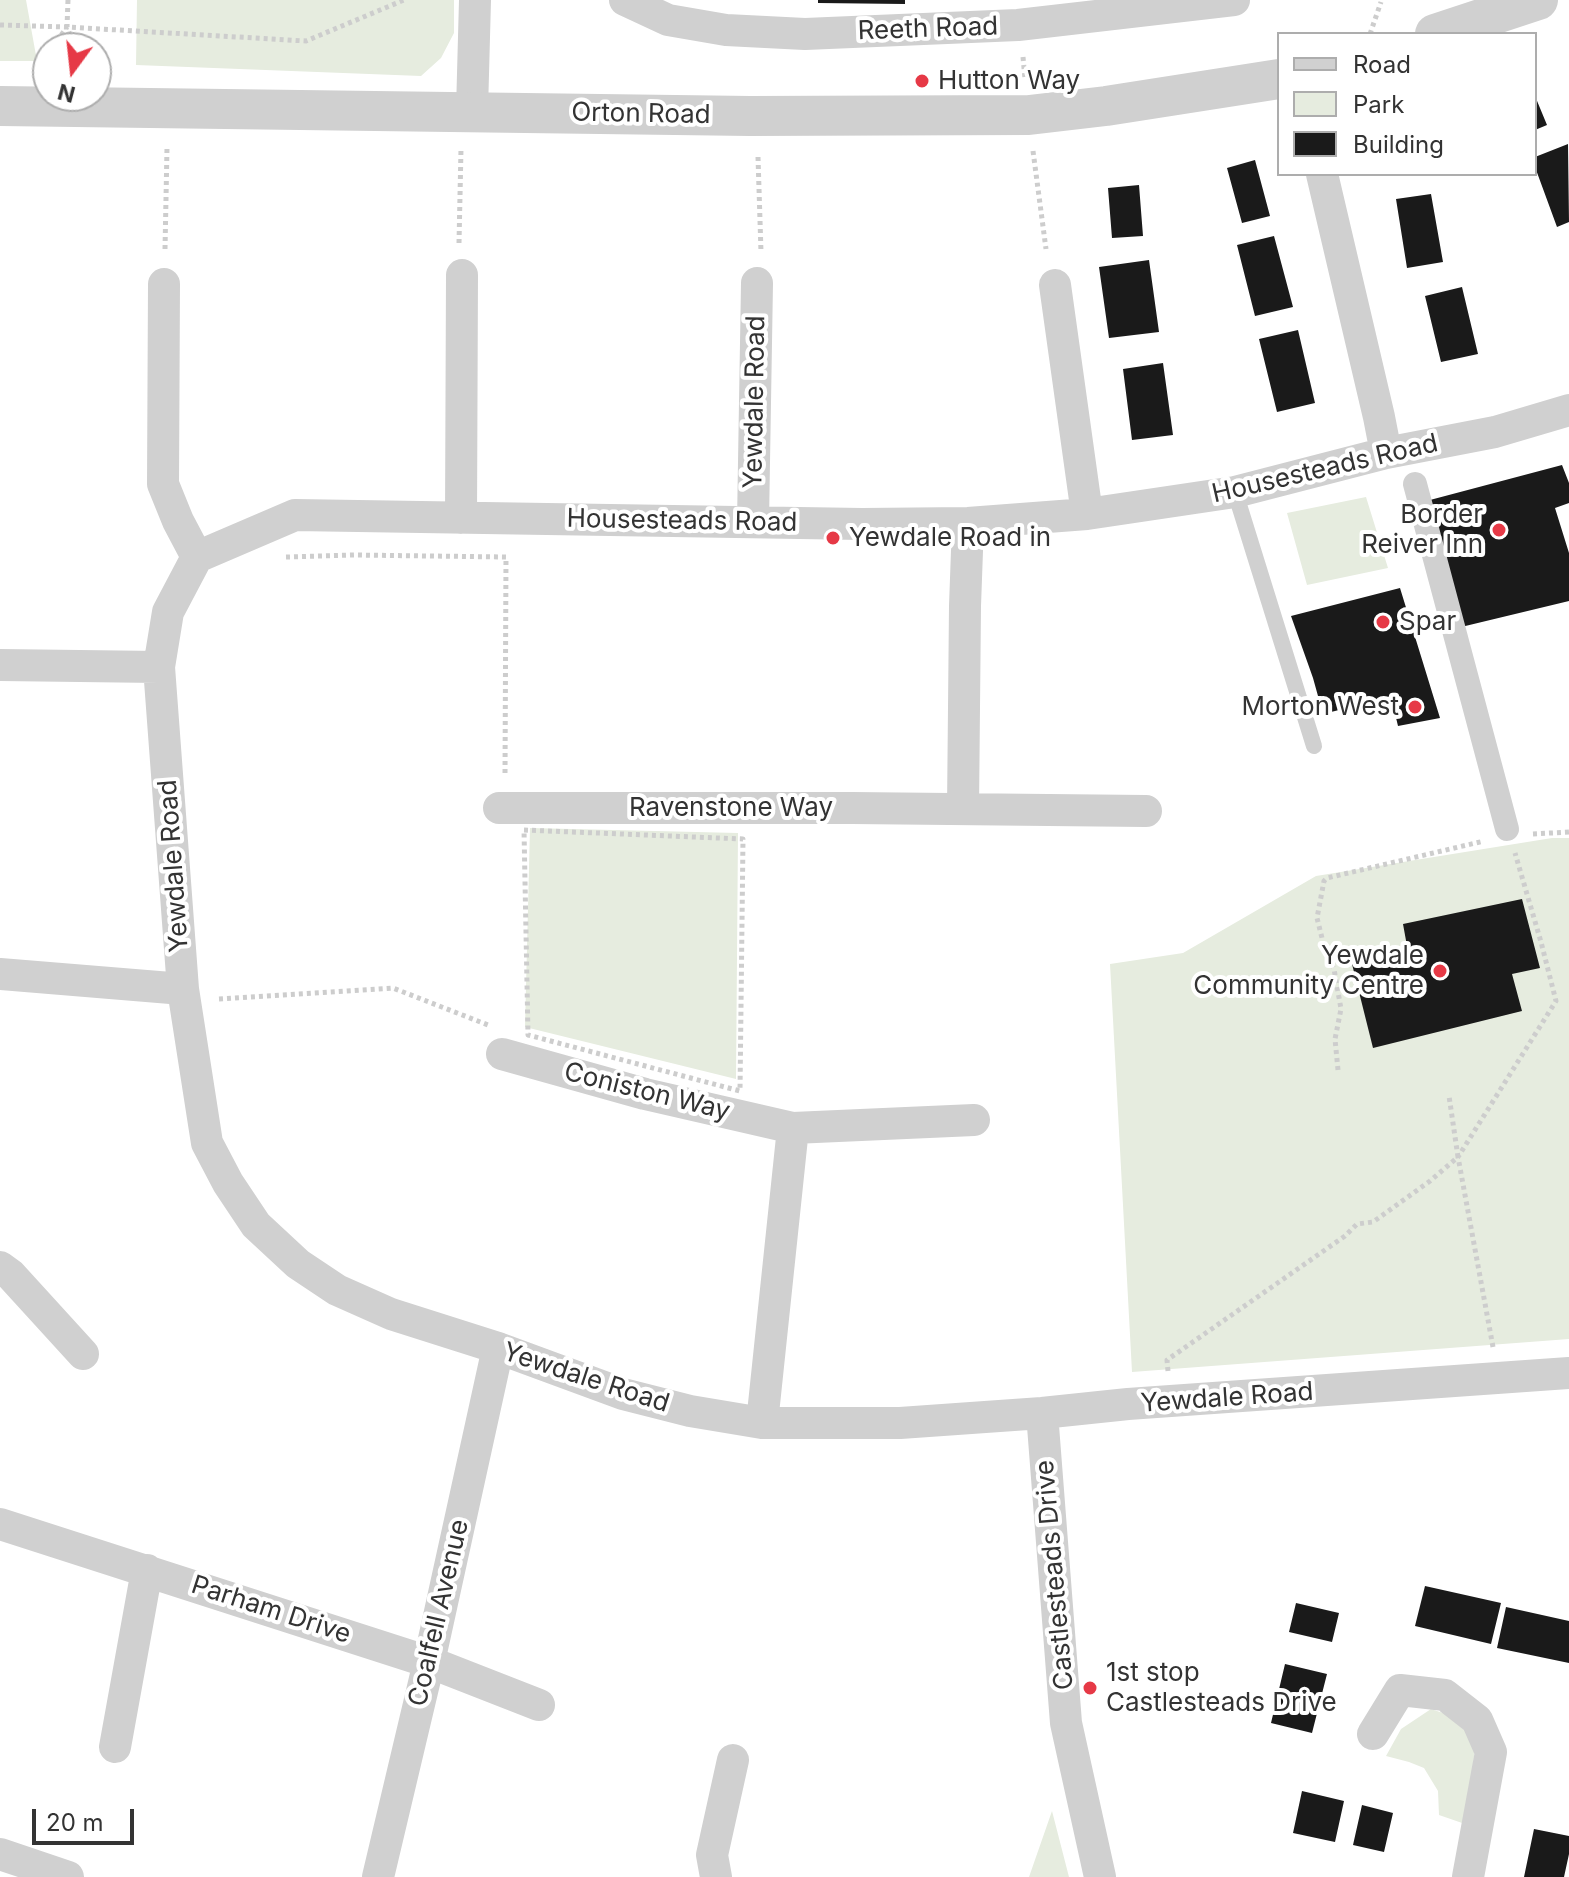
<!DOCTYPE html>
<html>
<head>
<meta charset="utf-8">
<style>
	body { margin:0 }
	#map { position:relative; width:1569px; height:1877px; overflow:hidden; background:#fff; font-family:Inter,sans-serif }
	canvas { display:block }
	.legend { position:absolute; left:1277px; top:32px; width:260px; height:144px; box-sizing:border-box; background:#fff; border:2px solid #adadad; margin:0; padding:10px 14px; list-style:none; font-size:24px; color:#333 }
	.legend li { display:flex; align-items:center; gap:16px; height:40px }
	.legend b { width:40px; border:2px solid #adadad }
	.north { position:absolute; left:32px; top:32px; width:80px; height:80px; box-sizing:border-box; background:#fff; border:2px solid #adadad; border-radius:50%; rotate:195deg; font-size:22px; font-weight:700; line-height:32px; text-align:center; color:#333 }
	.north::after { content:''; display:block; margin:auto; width:28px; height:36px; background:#e63946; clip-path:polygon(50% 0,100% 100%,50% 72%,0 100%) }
	.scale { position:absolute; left:32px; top:1809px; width:102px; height:36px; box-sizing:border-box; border:4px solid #333; border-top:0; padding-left:10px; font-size:24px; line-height:28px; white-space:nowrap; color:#333; -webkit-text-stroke:6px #fff; paint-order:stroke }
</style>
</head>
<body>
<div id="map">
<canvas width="1569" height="1877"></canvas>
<ul class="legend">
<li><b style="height:10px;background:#d0d0d0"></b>Road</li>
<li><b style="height:22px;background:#e6ecdf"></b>Park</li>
<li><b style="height:22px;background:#1a1a1a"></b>Building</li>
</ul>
<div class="north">N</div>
<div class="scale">20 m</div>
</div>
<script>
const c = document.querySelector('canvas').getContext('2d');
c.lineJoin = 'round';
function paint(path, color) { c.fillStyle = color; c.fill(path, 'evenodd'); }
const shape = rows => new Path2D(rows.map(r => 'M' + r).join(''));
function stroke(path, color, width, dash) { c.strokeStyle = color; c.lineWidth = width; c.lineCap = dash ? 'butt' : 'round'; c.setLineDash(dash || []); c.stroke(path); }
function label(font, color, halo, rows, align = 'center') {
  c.font = font + ' Inter,sans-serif'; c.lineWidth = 8; c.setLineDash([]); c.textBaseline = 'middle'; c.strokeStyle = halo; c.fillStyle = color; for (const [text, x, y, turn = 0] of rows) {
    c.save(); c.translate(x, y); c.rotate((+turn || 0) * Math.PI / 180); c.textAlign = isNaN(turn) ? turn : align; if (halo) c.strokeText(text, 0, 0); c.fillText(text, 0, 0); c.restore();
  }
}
paint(shape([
	[0,0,26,0,37,61,0,61],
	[137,0,454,0,454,33,441,58,421,76,136,65],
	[1366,497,1388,568,1307,585,1287,513],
	[530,828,738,833,736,1079,525,1027],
	[1552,838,1569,838,1569,1339,1132,1372,1110,964,1183,953,1316,876],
	[1431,1709,1446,1714,1462,1725,1475,1749,1465,1824,1439,1815,1438,1791,1424,1768,1409,1762,1386,1756,1401,1729],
	[1052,1811,1069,1877,1029,1877]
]), '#e6ecdf');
paint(shape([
	[818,0,905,0,905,4,818,3],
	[1535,96,1547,125,1535,130],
	[1568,144,1569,222,1557,227,1535,167,1535,157],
	[1255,160,1270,216,1242,223,1227,168],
	[1139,185,1143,236,1112,238,1108,188],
	[1431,194,1443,262,1407,268,1396,199],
	[1274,236,1293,307,1255,316,1237,245],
	[1149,260,1159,332,1109,338,1099,267],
	[1462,287,1478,354,1441,362,1425,296],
	[1298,330,1315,403,1277,412,1259,339],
	[1163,363,1173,435,1132,440,1123,369],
	[1562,465,1569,483,1569,503,1555,508,1569,553,1569,601,1457,628,1430,500],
	[1400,588,1440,718,1398,726,1391,697,1323,714,1313,678,1291,616],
	[1522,899,1540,968,1512,974,1522,1011,1373,1048,1351,960,1407,946,1403,924],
	[1425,1586,1501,1603,1491,1644,1415,1626],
	[1296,1603,1339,1613,1332,1642,1289,1632],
	[1506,1607,1569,1621,1569,1663,1497,1648],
	[1285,1664,1327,1674,1312,1733,1271,1723],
	[1302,1791,1344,1801,1335,1842,1293,1833],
	[1362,1805,1393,1813,1384,1852,1353,1845],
	[1534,1829,1569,1836,1569,1854,1564,1877,1524,1877]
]), '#1a1a1a');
stroke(shape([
	[68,0,67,27,75,48],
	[0,25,67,27,306,41,404,0],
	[1370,34,1381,2],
	[52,48,67,27],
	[1023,57,1025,79],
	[38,69,48,54],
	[1033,151,1046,249],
	[758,157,761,252],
	[459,243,461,149],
	[165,249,167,148],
	[286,557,354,555,506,557,505,776],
	[524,830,743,839,740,1091,528,1035,524,830],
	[1533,834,1569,832],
	[219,999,393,988,488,1025],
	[1338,1070,1335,1039,1341,1009,1334,969,1325,950,1317,918,1324,881,1327,878,1484,841],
	[1493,1347,1458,1157,1556,1001,1541,942,1515,853],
	[1168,1371,1167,1360,1345,1236,1357,1224,1373,1222,1430,1181,1458,1157,1449,1096]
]), '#cdcdcd', 5, [4, 4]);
stroke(shape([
	[1235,492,1314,746]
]), '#d0d0d0', 16);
stroke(shape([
	[1415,484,1507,829]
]), '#d0d0d0', 24);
stroke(shape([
	[625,0,668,20,726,30,805,34,1018,25,1234,0],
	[472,111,475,0],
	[1322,174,1379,417,1386,453],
	[164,284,163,484,178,521,197,557],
	[1055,285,1087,514],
	[1569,410,1495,432,1386,453,1235,492,1087,514,968,523,862,524,295,515,197,557,168,612,159,667,183,989,207,1143,228,1183,256,1225,298,1264,337,1290,391,1314,498,1348,623,1394,690,1411,762,1423,900,1423,1042,1413,1128,1404,1569,1373],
	[461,518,462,275],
	[753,522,757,283],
	[0,665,159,667],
	[499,808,852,808,1146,811],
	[963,809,965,606,968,523],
	[0,974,183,989],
	[502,1054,645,1094,793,1128,974,1120],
	[0,1267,11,1275,83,1354],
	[1042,1413,1066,1723,1100,1877],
	[762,1423,793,1128],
	[0,1524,429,1662,539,1705],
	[1373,1734,1400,1690,1445,1695,1477,1720,1491,1752,1468,1877],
	[115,1747,147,1570],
	[0,1854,68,1877],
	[378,1877,429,1662,498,1348],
	[716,1877,712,1855,733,1760]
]), '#d0d0d0', 32);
stroke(shape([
	[1435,34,1538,0],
	[0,106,750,116,1029,115,1106,106,1279,79]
]), '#d0d0d0', 40);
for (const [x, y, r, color] of [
	[922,81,8,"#e63946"],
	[1499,530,8,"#e63946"],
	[833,538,8,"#e63946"],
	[1383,622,8,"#e63946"],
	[1415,707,8,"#e63946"],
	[1440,971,8,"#e63946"],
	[1090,1688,8,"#e63946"]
]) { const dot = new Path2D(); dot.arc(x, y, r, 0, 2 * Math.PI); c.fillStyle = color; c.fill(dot); stroke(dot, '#fff', 3); }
label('26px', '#333', '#fff', [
	["Reeth Road",928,29,-2],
	["Orton Road",641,114,1],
	["Yewdale Road",755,402,-89],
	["Housesteads Road",1325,469,-13],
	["Housesteads Road",682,521,1],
	["Ravenstone Way",731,808],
	["Yewdale Road",174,866,-94],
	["Coniston Way",647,1092,14],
	["Yewdale Road",586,1378,18],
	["Yewdale Road",1227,1398,-4],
	["Castlesteads Drive",1055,1575,-95],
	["Parham Drive",271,1610,18],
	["Coalfell Avenue",439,1613,-77]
]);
label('26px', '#333', '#fff', [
	["Hutton Way",938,81],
	["Border",1483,515,"right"],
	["Reiver Inn",1483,545,"right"],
	["Yewdale Road in",849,538],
	["Spar",1399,622],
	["Morton West",1399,707,"right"],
	["Yewdale",1424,956,"right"],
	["Community Centre",1424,986,"right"],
	["1st stop",1106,1673],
	["Castlesteads Drive",1106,1703]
], 'left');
</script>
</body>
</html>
